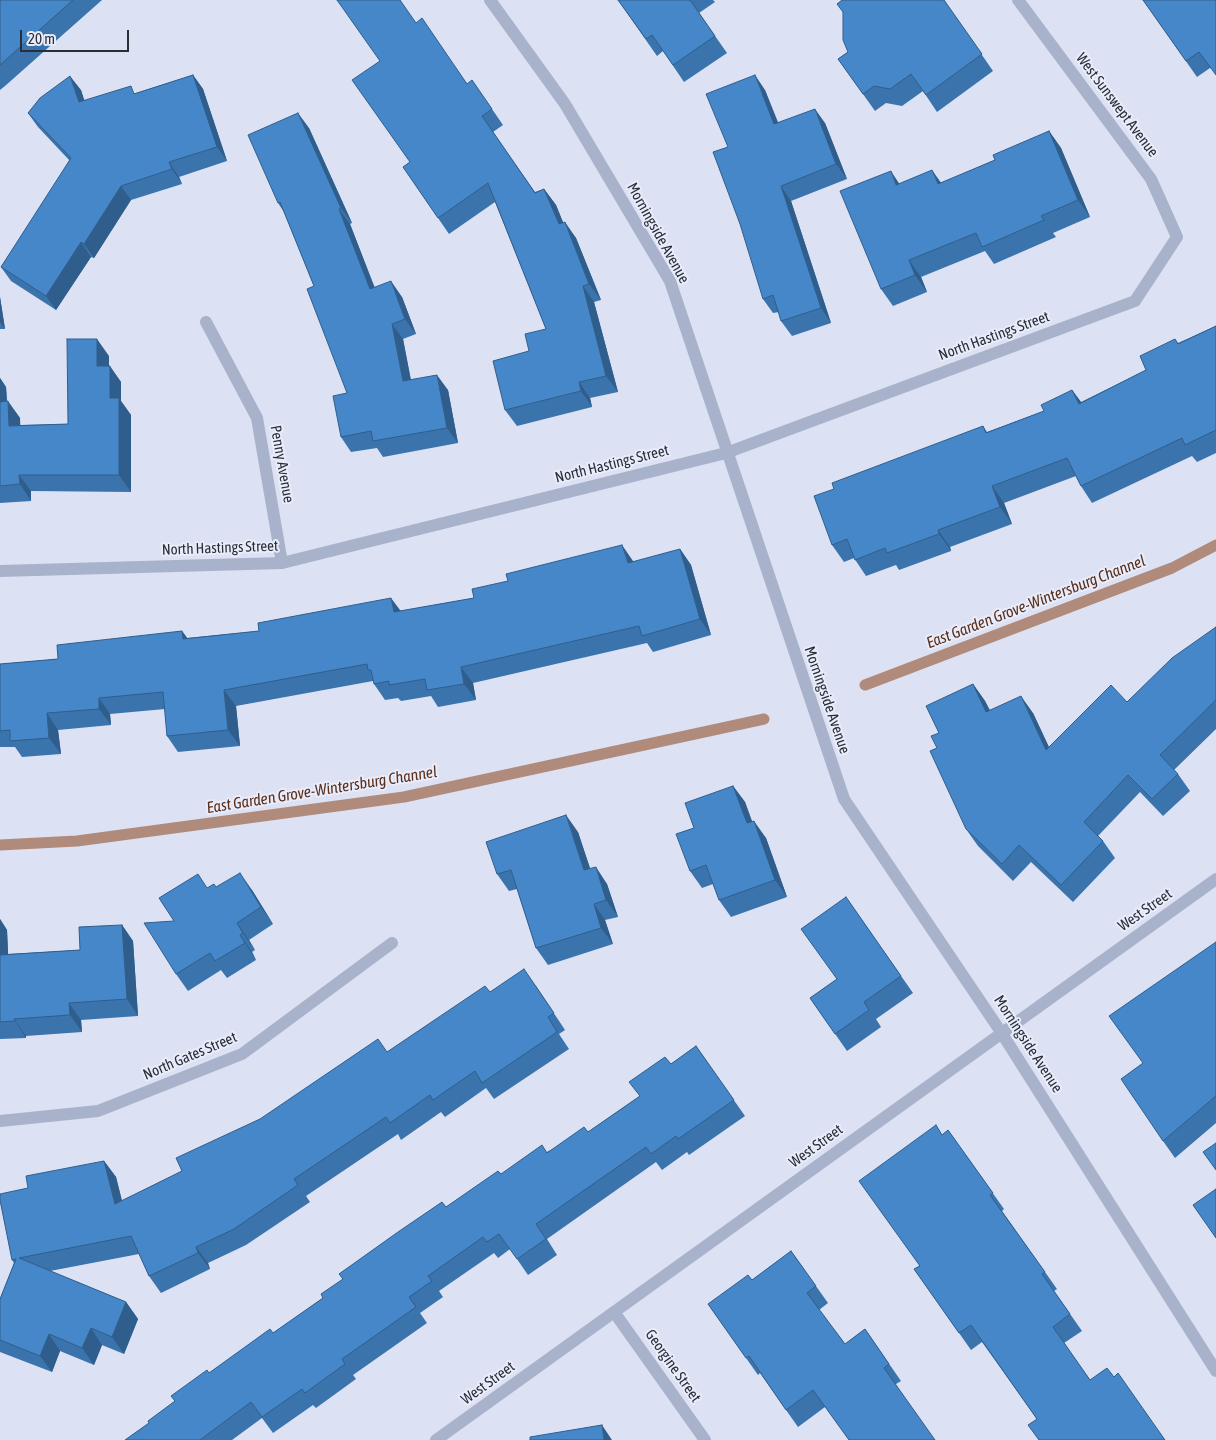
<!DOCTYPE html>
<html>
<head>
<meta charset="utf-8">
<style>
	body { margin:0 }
	#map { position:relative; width:1216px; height:1440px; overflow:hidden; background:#dce1f3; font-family:"Asap Condensed",sans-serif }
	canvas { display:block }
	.scale { position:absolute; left:20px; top:30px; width:109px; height:22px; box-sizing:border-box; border:2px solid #282f38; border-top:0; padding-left:6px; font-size:15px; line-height:18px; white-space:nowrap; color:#282f38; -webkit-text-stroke:4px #e9ecfa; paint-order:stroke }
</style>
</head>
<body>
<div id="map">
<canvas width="1216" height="1440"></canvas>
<div class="scale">20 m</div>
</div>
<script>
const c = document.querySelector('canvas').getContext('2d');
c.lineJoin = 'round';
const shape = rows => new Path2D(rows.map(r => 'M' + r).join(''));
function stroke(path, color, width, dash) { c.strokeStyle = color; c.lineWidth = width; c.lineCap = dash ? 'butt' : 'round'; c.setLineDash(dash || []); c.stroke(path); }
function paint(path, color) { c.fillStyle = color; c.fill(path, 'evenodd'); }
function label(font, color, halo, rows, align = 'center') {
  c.font = font + ' "Asap Condensed",sans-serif'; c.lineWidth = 4; c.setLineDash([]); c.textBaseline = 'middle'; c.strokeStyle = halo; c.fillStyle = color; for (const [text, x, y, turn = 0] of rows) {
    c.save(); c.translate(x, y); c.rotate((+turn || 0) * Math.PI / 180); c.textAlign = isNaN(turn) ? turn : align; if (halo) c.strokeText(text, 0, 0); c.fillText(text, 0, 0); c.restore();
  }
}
stroke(shape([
	[865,685,1172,568,1216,545],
	[0,845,77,841,404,797,764,719]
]), '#b08a7a', 11);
stroke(shape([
	[490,0,565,104,670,281,844,799,1001,1032,1216,1371],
	[206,322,257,418,282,563],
	[0,571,282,563,726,453,1135,301,1177,237,1151,179,1018,0],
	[0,1121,98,1111,242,1054,392,943],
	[614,1312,705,1440],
	[436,1440,1216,879]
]), '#a8b2cb', 12);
paint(shape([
	[0,0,102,0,5,86,0,90],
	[618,0,713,0,715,2,699,13,727,53,684,82,663,51,657,56],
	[944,0,993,71,937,112,923,91,902,106,886,103,875,111,838,59,848,52],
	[1143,0,1216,0,1210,68,1197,77],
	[416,23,467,84,472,80,503,125,493,132,535,192,544,189,556,205,563,222,576,238,601,300,594,302,618,392,590,398,592,407,517,426,505,410,529,351,546,329,495,202,449,234,403,167,410,162,380,61],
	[193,75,203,89,227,161,179,177,182,184,131,200,94,258,91,257,56,310,11,281,1,267,70,161,38,127,28,113,81,90,84,101,136,93],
	[765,90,778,122,825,123,847,179,791,201,831,323,792,336,781,321,779,312,773,313,763,299,728,147],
	[309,128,352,223,350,224,375,288,402,297,416,334,403,339,411,380,448,390,458,443,383,457,377,448,351,452,341,437,347,393,314,286,284,212,278,203],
	[1049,131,1061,148,1090,217,1053,233,1056,237,994,264,985,251,921,277,927,292,893,306,881,289,900,184,941,183,995,160],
	[0,297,5,329,0,329],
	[1216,326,1216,453,1197,462,1192,456,1092,503,1081,486,1076,476,1004,503,1012,524,950,547,951,551,899,570,896,565,866,576,854,558,844,562,832,545,834,489,983,426,987,432,1044,411,1072,390,1081,402,1146,370,1175,339,1178,343],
	[109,356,109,366,121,382,121,401,131,415,131,492,31,491,31,501,0,503,0,378,6,387,7,401,20,418,20,425,68,424],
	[680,549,691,565,711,635,653,652,647,643,473,683,476,700,438,707,431,696,401,701,398,698,385,700,374,684,373,681,236,706,240,746,178,752,167,736,165,709,110,714,111,725,58,730,61,754,22,757,15,747,0,747,0,664,58,659,182,631,187,638,259,631,400,611,474,598,634,562],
	[1216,627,1216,729,1174,770,1178,774,1190,791,1163,816,1140,792,1098,836,1103,841,1115,858,1073,902,1031,862,1013,881,978,846,966,829,937,748,939,733,973,684,985,701,990,710,1033,713,1049,747,1127,702],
	[733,786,745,802,752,822,766,838,787,897,731,917,719,900,713,884,702,888,690,871,694,828],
	[578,832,590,868,607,884,618,917,605,920,613,944,548,965,536,948,517,889,509,891,497,874],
	[216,887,252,890,273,924,249,940,255,950,252,952,256,960,227,978,221,970,188,991,176,974,174,921,207,888],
	[846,897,913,993,876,1019,881,1027,847,1051,810,998,837,979],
	[0,919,7,930,8,954,80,950,122,925,133,941,138,1016,81,1020,82,1032,26,1036,26,1038,0,1039],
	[1216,942,1216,1123,1175,1158,1163,1141,1143,1064],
	[536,986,565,1030,559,1034,569,1049,494,1099,486,1088,445,1117,441,1112,401,1140,398,1134,306,1196,310,1202,246,1245,208,1263,210,1269,161,1293,149,1276,139,1254,50,1271,126,1302,138,1319,124,1354,102,1345,94,1365,60,1351,52,1372,0,1352,0,1299,14,1263,12,1260,28,1188,104,1161,116,1177,122,1201,182,1171,260,1119,387,1052,490,992],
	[696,1046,745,1116,689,1155,687,1152,662,1170,656,1162,547,1239,557,1255,528,1275,510,1249,498,1258,494,1253,439,1291,443,1297,420,1313,427,1323,353,1375,356,1379,316,1408,313,1405,273,1433,262,1418,232,1440,125,1440,149,1423,209,1373,273,1333,323,1298,446,1207,501,1174,588,1132,640,1096,671,1064],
	[948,1130,1004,1209,1002,1211,1057,1289,1054,1291,1082,1331,1064,1343,1090,1380,1114,1377,1165,1440,1037,1419,982,1342,971,1350,914,1269,919,1266,942,1135],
	[791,1251,828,1303,819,1310,845,1344,865,1329,901,1381,896,1384,825,1407,798,1427,760,1373,758,1375,708,1304,752,1280]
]), '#3b74ac');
paint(shape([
	[193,75,203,89,227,161,217,147],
	[755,75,765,90,784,139,774,124],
	[70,76,81,90,90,117,79,102],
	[815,109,825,123,847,179,836,164],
	[298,113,309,128,352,223,341,208],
	[1049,131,1061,148,1090,217,1078,200],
	[169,162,179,177,182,184,172,169],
	[932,170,944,187,938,184],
	[891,171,902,188,896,185],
	[121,186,131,200,94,258,84,244],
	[781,186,791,201,831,323,821,308],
	[544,189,556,205,570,240,559,224],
	[339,209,350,224,381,305,370,289],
	[565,222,576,238,601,300,589,284],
	[81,242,91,257,56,310,46,296],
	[909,260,921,277,927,292,915,275],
	[391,281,402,297,416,334,405,319],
	[583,286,594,302,618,392,606,376],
	[0,297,5,329,0,322],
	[392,324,403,339,414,397,403,381],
	[97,339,109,356,109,383,97,366],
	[110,366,121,382,121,401,131,415,131,492,119,475,110,398],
	[437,375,448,390,458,443,447,428],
	[0,378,6,387,8,419,0,407],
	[579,382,590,398,592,407,581,391],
	[1072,390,1084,406,1079,404],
	[8,401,20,418,21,442,9,426],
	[19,475,31,491,31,501,20,484],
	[992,486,1004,503,1012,524,1000,507],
	[938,530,950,547,951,551,939,534],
	[622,545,633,561,639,579,628,563],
	[680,549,691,565,711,635,700,619],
	[391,598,403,614,394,612],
	[182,631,194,647,183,639],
	[461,667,473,683,476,700,464,684],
	[973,684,985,701,998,729,986,712],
	[224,690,236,706,240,746,228,730],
	[1021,696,1033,713,1058,767,1046,750],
	[99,698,110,714,111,725,99,709],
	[47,713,58,730,61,754,49,738],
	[733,786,745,802,759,840,747,823],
	[566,815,578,832,596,887,584,870],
	[754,821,766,838,787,897,775,880],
	[596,867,607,884,618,917,606,900],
	[240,873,252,890,273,924,261,907],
	[594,904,605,920,613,944,601,928],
	[0,919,7,930,9,972,0,959],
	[237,923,249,940,255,950,243,933],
	[122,925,133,941,138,1016,127,999],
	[240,935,252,952,256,960,245,943],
	[69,1003,81,1020,82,1032,70,1015],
	[14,1019,26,1036,26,1038,15,1021],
	[104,1161,116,1177,127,1221,115,1204],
	[196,1247,208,1263,210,1269,198,1253],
	[126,1302,138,1319,124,1354,112,1337],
	[91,1328,102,1345,94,1365,82,1348],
	[49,1334,60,1351,52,1372,40,1356],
	[602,1425,612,1440,604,1440]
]), '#305e8c');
const building = shape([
	[0,0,73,0,0,65,0,0],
	[337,0,400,0,416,23,422,18,467,84,472,80,492,109,482,116,535,193,544,189,559,224,565,222,589,284,583,286,606,376,579,382,581,391,505,410,493,361,529,351,525,334,546,329,488,183,438,218,403,167,410,162,352,80,380,61,337,0],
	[618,0,690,0,715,36,673,65,652,35,646,39,618,0],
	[842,0,944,0,982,54,926,95,911,74,890,89,874,86,863,94,838,59,848,52,843,40,843,12,837,4,842,0],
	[1143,0,1216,0,1216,75,1199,52,1186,61,1143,0],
	[193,75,217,147,169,162,172,169,121,186,84,244,81,242,46,296,1,267,71,158,28,113,40,98,70,76,79,102,131,86,134,94,193,75],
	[755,75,774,124,815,109,836,164,781,186,821,308,781,321,773,295,763,299,740,224,713,152,728,147,706,94,755,75],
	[298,113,341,208,339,209,370,289,391,281,405,319,392,324,403,381,437,375,447,428,373,441,371,431,341,437,333,396,347,393,307,289,314,286,280,202,278,203,248,135,298,113],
	[1049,131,1078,200,1041,216,1044,220,982,247,976,233,909,260,915,275,881,289,840,191,891,171,896,185,932,170,938,184,995,160,993,155,1049,131],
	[1216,326,1216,430,1185,445,1182,438,1081,486,1067,458,992,486,1000,507,938,530,939,534,887,553,885,548,855,560,847,539,832,545,814,496,834,489,832,483,983,426,986,433,1044,411,1041,405,1072,390,1079,404,1146,370,1140,356,1175,339,1178,344,1216,326],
	[67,339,97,339,97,366,110,366,110,398,119,398,119,475,19,475,20,484,0,486,0,402,8,401,9,426,68,424,67,339],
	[622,545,628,563,680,549,700,619,642,636,639,626,461,667,464,684,427,690,425,679,389,685,389,681,374,684,371,670,368,670,367,664,224,690,228,730,167,736,163,692,99,698,99,709,47,713,49,738,10,741,10,730,0,731,0,664,58,659,57,645,182,631,183,639,259,631,258,623,391,598,394,612,474,598,472,589,508,581,506,574,622,545],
	[1216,627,1216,700,1160,755,1178,774,1152,799,1128,775,1084,822,1103,841,1061,885,1019,845,1002,864,966,829,930,751,937,748,931,736,939,733,926,706,973,684,986,712,1021,696,1046,750,1111,685,1127,702,1172,658,1216,627],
	[733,786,747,823,754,821,775,880,719,900,706,865,690,871,676,834,694,828,685,803,733,786],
	[566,815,584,870,596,867,606,900,594,904,601,928,536,948,511,870,497,874,486,842,566,815],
	[240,873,261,907,237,923,243,933,240,935,245,943,215,961,210,953,176,974,144,923,174,921,159,898,198,874,207,888,214,884,216,887,240,873],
	[846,897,901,976,864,1002,869,1010,835,1034,810,998,837,979,801,929,846,897],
	[122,925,127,999,69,1003,70,1015,14,1019,15,1021,0,1022,0,955,80,950,79,927,122,925],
	[1216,942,1216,1096,1163,1141,1121,1079,1143,1063,1109,1016,1216,942],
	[524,969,554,1013,548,1017,557,1032,482,1083,475,1071,433,1100,430,1095,390,1123,386,1117,294,1179,298,1185,234,1229,196,1247,198,1253,149,1276,131,1236,19,1258,126,1302,112,1337,91,1328,82,1348,49,1334,40,1356,0,1340,0,1299,16,1259,12,1260,0,1200,0,1194,28,1188,26,1176,104,1161,115,1204,182,1171,176,1158,260,1119,378,1039,387,1052,485,986,490,992,524,969],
	[696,1046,734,1100,678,1139,676,1136,651,1154,646,1147,536,1224,546,1239,517,1259,499,1234,487,1242,483,1237,428,1276,432,1281,409,1297,416,1307,342,1359,345,1364,305,1393,302,1389,262,1417,251,1402,200,1440,125,1440,149,1423,148,1421,175,1401,171,1396,207,1370,209,1373,270,1329,273,1333,323,1298,321,1294,343,1279,339,1274,398,1232,442,1202,446,1207,498,1171,501,1174,542,1145,547,1153,584,1127,588,1132,640,1096,629,1082,665,1057,671,1064,696,1046],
	[936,1125,942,1135,948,1130,993,1193,990,1195,1045,1272,1042,1274,1070,1314,1053,1327,1090,1380,1107,1368,1114,1377,1118,1373,1165,1440,1039,1440,1028,1425,1037,1419,971,1325,959,1333,914,1269,920,1266,859,1181,936,1125],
	[1216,1143,1216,1170,1203,1152,1216,1143],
	[1216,1189,1216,1238,1193,1205,1216,1189],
	[791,1251,816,1286,807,1293,845,1344,865,1329,889,1364,884,1368,935,1440,849,1440,813,1390,786,1410,749,1356,746,1358,708,1304,748,1275,752,1280,791,1251],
	[602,1425,604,1440,530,1440,530,1437,602,1425]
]);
paint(building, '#4587c8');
stroke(building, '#305e8c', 1);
label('15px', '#282f38', '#e9ecfa', [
	["West Sunswept Avenue",1117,105,53],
	["Morningside Avenue",658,233,61],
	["North Hastings Street",994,336,-20],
	["Penny Avenue",282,464,80],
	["North Hastings Street",612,464,-14],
	["North Hastings Street",220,548,-2],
	["Morningside Avenue",827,700,71],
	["West Street",1145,910,-35],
	["Morningside Avenue",1028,1044,57],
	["North Gates Street",190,1056,-23],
	["West Street",816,1146,-36],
	["Georgine Street",673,1366,55],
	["West Street",488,1383,-36]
]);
label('italic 16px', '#5a301d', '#e9ecfa', [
	["East Garden Grove-Wintersburg Channel",1036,602,-21],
	["East Garden Grove-Wintersburg Channel",322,790,-9]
]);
</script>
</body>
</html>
